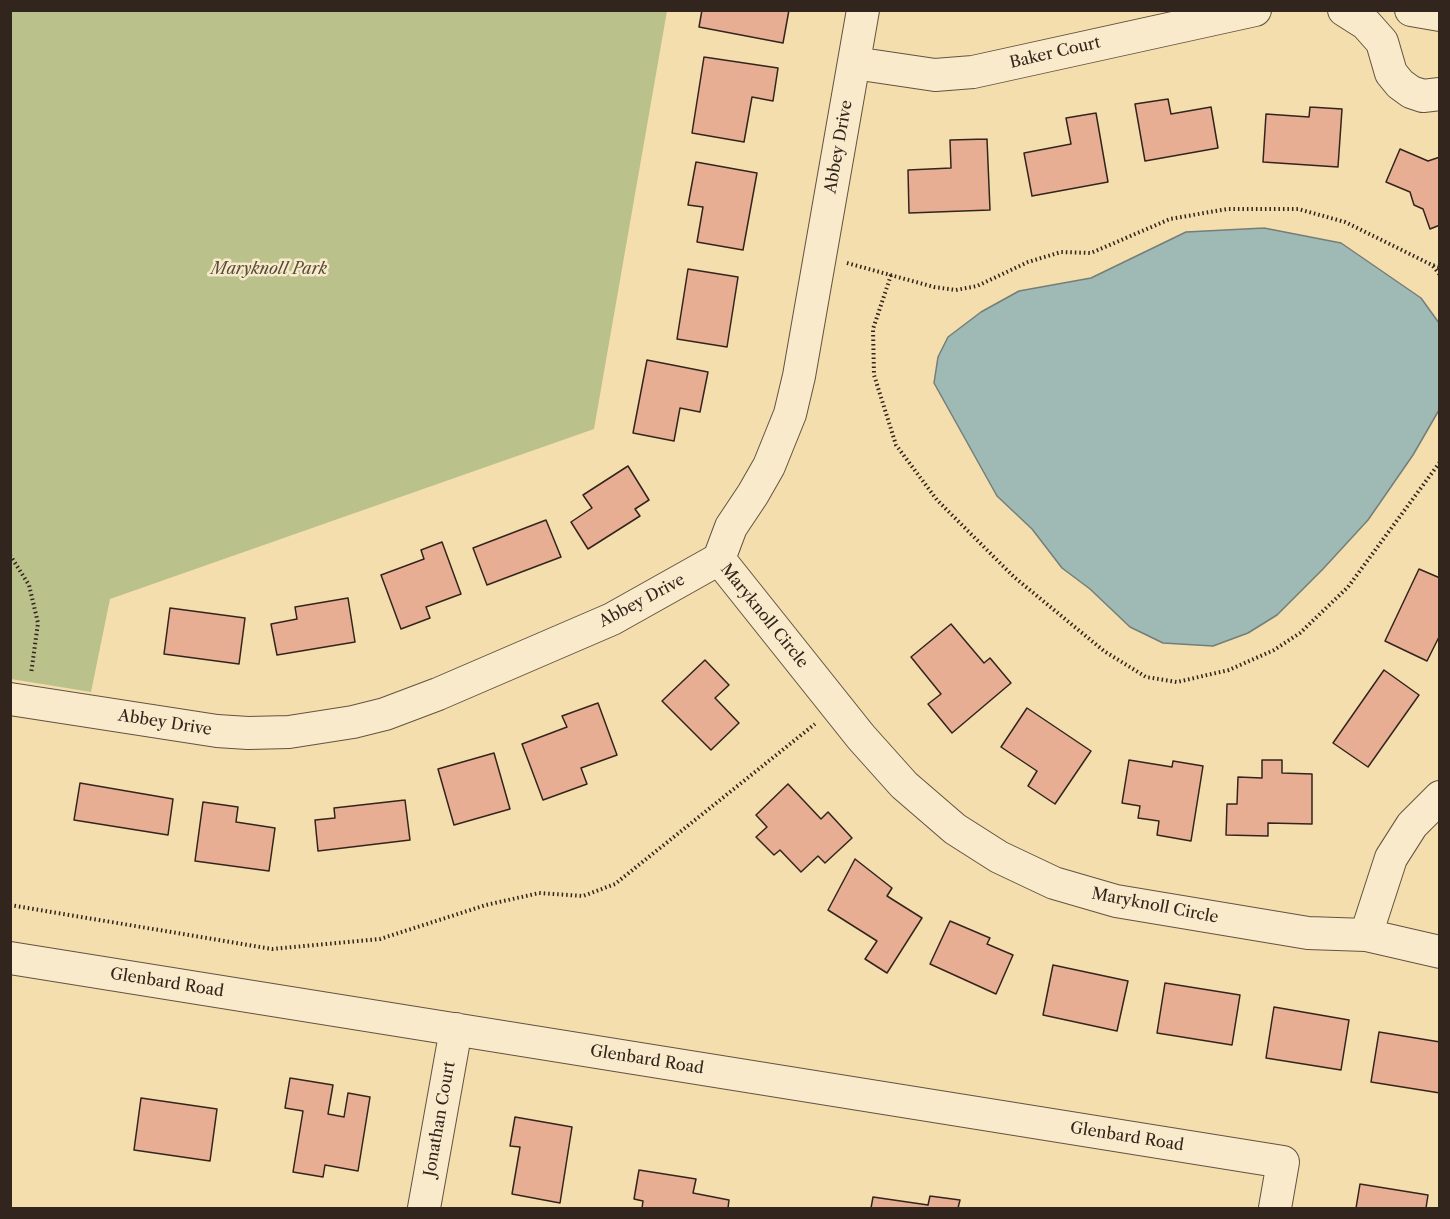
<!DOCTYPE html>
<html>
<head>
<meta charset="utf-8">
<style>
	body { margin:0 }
	#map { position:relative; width:1450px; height:1219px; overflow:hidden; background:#f4dead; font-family:"Libre Caslon Text",serif }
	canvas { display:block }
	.frame { position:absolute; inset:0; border:12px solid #32251d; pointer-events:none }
</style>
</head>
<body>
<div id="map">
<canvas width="1450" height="1219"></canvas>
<div class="frame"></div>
</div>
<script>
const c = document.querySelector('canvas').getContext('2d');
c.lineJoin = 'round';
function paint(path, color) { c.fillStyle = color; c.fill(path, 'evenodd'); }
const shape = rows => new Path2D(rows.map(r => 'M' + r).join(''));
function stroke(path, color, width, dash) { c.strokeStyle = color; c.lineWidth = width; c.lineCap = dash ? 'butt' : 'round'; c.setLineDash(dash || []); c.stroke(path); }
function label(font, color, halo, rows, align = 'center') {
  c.font = font + ' "Libre Caslon Text",serif'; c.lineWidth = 5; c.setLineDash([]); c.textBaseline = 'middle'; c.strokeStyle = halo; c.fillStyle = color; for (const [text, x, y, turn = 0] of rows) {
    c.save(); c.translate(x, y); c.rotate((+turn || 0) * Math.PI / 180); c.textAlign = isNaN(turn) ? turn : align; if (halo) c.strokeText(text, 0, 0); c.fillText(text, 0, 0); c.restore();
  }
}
paint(shape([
	[10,11,667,11,594,429,110,599,91,692,11,679]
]), '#bac18b');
const water = shape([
	[1264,228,1341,243,1421,298,1439,323,1439,410,1413,455,1368,520,1323,569,1277,615,1248,633,1213,646,1163,643,1130,627,1090,589,1062,568,1032,529,997,496,934,383,938,357,948,337,981,312,1019,291,1091,278,1186,232,1264,228]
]);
paint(water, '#9fbab4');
stroke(water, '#737e78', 1.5);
const building = shape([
	[702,10,789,10,783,43,699,27,702,10],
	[704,57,778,68,773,101,752,97,744,142,692,133,704,57],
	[1168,99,1171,114,1211,107,1218,148,1145,161,1135,104,1168,99],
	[1310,107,1342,109,1338,167,1263,162,1266,114,1309,117,1310,107],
	[1096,113,1108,182,1032,196,1024,153,1071,144,1066,118,1096,113],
	[987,139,990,210,909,213,908,170,951,168,950,140,987,139],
	[1400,149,1428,161,1440,157,1440,225,1430,229,1423,209,1414,205,1410,192,1386,182,1400,149],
	[696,162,757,173,743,250,697,242,703,207,688,205,696,162],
	[688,269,738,277,727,347,677,339,688,269],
	[647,360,708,372,700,412,680,408,674,441,633,433,647,360],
	[628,466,649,500,635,509,640,516,588,549,571,522,592,508,583,495,628,466],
	[546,520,561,557,487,585,473,548,546,520],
	[442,542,461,594,426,607,430,618,401,629,381,575,424,559,421,550,442,542],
	[1419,569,1440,578,1440,635,1427,661,1385,641,1419,569],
	[348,598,355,642,277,655,271,624,297,619,295,607,348,598],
	[170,608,245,618,239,664,164,654,170,608],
	[951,624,984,663,990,658,1011,683,952,733,928,704,941,694,911,657,951,624],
	[705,660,729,685,715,698,739,723,711,750,662,701,705,660],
	[1384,670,1419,695,1368,767,1333,743,1384,670],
	[598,703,617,755,581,768,587,784,543,800,522,744,567,727,562,716,598,703],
	[1027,708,1091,751,1055,804,1028,786,1037,771,1001,747,1027,708],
	[494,753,510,809,454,825,438,769,494,753],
	[1129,760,1172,767,1173,761,1203,766,1191,841,1157,835,1159,821,1138,818,1140,806,1122,803,1129,760],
	[1262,760,1282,760,1282,773,1312,774,1312,824,1268,823,1268,836,1226,835,1227,804,1237,804,1238,777,1262,778,1262,760],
	[80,783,173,799,168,835,74,820,80,783],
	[788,784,821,819,828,812,852,838,825,863,818,856,801,872,780,850,774,855,756,837,767,827,756,815,788,784],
	[405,800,410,840,318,851,315,820,335,818,334,808,405,800],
	[203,802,238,807,236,822,275,828,269,871,195,861,203,802],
	[855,859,892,888,887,896,922,918,887,973,865,959,877,941,828,910,855,859],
	[950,921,990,938,987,944,1013,955,996,994,930,964,950,921],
	[1053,965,1128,981,1117,1031,1043,1015,1053,965],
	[1165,983,1240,995,1232,1045,1157,1033,1165,983],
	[1274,1007,1349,1020,1341,1070,1266,1058,1274,1007],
	[1379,1032,1440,1042,1440,1093,1371,1082,1379,1032],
	[290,1078,333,1085,328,1114,344,1117,348,1093,370,1097,358,1171,325,1165,323,1177,293,1172,303,1111,285,1108,290,1078],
	[141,1098,217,1109,210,1161,134,1150,141,1098],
	[515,1117,572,1127,560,1203,512,1194,520,1147,510,1146,515,1117],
	[639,1170,696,1179,693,1193,729,1200,728,1208,642,1208,643,1201,634,1199,639,1170],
	[1360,1184,1428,1195,1426,1208,1356,1208,1360,1184],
	[930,1196,960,1200,958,1208,871,1208,873,1197,928,1205,930,1196]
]);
paint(building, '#e8ae94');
stroke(building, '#32251d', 1.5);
const minor = shape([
	[1344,10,1366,24,1382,42,1391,73,1400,84,1411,92,1423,96,1440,94],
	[1411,10,1440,15],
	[854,63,935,75,973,72,1255,10],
	[719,559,861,737,904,785,955,829,999,857,1054,883,1116,901,1308,933,1366,935,1440,952],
	[10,699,217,731,248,733,289,732,353,722,385,714,438,694,612,619,719,559,731,527,753,494,769,466,790,414,799,376,863,10],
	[1366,935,1391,858,1412,825,1440,797],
	[10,958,1283,1162,1275,1208],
	[424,1208,456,1029]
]);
stroke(minor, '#625341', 34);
stroke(shape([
	[847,263,934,287,956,290,977,286,1028,262,1061,252,1091,253,1170,219,1227,209,1298,209,1345,222,1432,265,1440,267],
	[1433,266,1440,275],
	[891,275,873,329,874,375,896,445,937,500,1014,577,1104,651,1146,677,1177,682,1229,670,1274,650,1300,633,1348,587,1440,462],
	[10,555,29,585,38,623,31,674],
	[10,905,272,949,380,939,486,905,539,893,583,896,615,884,815,724]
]), '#32251d', 4, [1.5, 3]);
stroke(minor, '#f8eaca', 32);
label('16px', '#32251d', '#f8eaca', [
	["Baker Court",1055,53,-13],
	["Abbey Drive",839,147,-80],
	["Abbey Drive",642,601,-28],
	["Maryknoll Circle",764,616,51],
	["Abbey Drive",165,723,9],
	["Maryknoll Circle",1155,906,11],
	["Glenbard Road",167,983,9],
	["Glenbard Road",647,1060,9],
	["Jonathan Court",440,1119,-80],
	["Glenbard Road",1127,1137,9]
]);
label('italic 16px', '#544c38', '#f8eaca', [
	["Maryknoll Park",269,269]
]);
</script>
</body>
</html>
